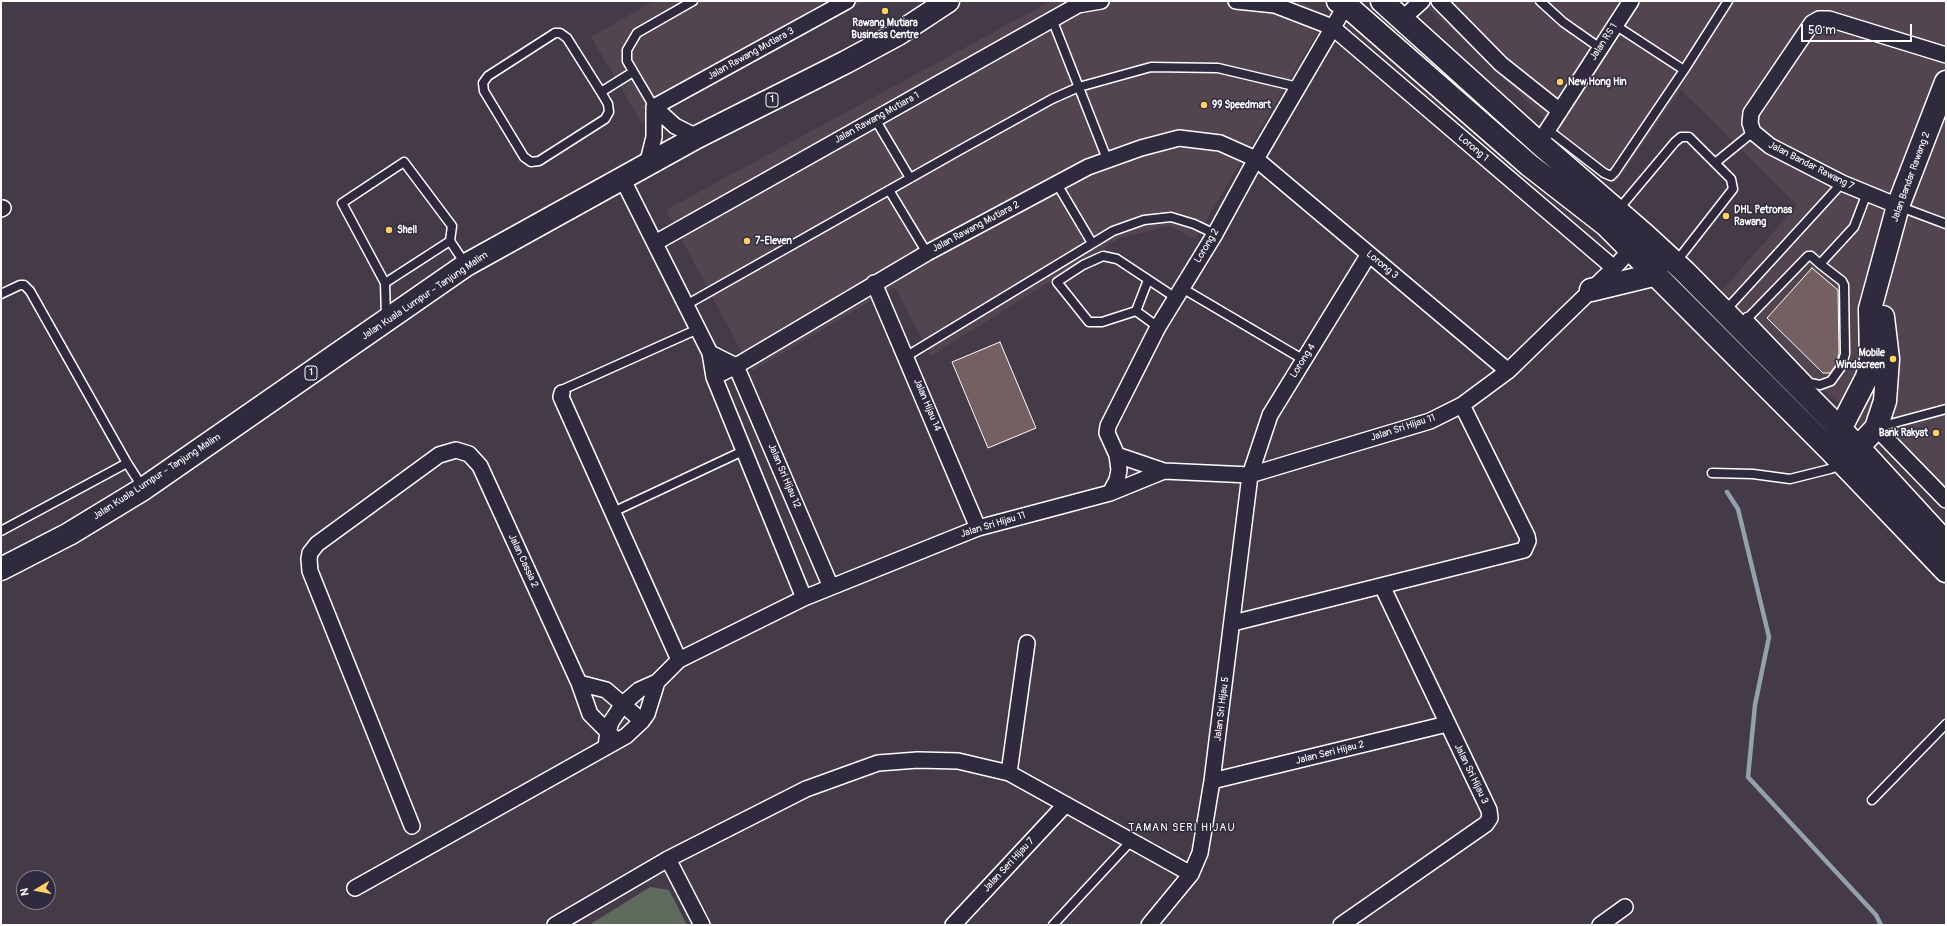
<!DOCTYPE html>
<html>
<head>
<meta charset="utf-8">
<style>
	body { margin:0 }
	#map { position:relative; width:1947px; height:926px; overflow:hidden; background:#443a48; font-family:Pangolin,sans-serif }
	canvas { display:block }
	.frame { position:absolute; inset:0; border:2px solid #fff; pointer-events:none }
	.north { position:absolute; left:16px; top:870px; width:40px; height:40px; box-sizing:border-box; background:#2f2a3d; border:1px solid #827f8b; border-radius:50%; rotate:260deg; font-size:11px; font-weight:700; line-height:16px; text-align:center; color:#fff }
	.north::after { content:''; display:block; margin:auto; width:14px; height:18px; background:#ffd166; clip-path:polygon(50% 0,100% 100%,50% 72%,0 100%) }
	.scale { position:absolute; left:1801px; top:24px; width:111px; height:18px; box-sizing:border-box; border:2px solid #fff; border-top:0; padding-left:5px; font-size:12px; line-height:14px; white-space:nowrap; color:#fff; -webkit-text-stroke:3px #2f2a3d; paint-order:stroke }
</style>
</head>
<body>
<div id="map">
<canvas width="1947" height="926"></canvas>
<div class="frame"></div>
<div class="north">N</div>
<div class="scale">50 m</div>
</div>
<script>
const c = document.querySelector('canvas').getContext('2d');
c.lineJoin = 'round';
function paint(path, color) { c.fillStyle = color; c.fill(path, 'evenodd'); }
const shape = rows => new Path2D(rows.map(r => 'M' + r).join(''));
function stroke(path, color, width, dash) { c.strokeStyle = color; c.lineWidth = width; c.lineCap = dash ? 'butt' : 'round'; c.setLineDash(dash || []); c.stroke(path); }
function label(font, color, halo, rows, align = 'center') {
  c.font = font + ' Pangolin,sans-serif'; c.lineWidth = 3; c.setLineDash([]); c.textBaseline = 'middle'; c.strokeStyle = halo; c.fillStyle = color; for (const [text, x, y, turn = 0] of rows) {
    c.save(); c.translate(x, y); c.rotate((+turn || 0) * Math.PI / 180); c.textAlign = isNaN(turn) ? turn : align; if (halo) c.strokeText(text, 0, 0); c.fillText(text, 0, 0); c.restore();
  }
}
paint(shape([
	[654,1,864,1,642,123,591,37],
	[1051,1,1298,1,1328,15,1195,239,1169,226,1120,238,931,356,895,287,752,371,666,210],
	[1421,1,1946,1,1946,509,1885,447,1721,292,1797,205,1681,90,1615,184]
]), '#524550');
paint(shape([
	[650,887,669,890,687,925,589,925]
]), '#616a5e');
stroke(shape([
	[1727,492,1738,509,1769,637,1755,705,1748,777,1876,915,1881,925]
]), '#94a0ad', 4.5);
const building = shape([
	[1812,268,1838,290,1839,353,1836,365,1830,373,1823,373,1767,318,1812,268],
	[1000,342,1036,428,988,448,952,362,1000,342]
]);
paint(building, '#745f61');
stroke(building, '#fff', 1);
const lane = shape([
	[1540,1,1563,22,1600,48],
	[1052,19,1107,159],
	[1615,25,1684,70],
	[555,33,560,33,567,38,601,92,608,104,609,112,605,119,539,161,531,162,524,157,484,91,483,83,488,76,555,33],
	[601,92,633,72],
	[654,107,627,61,627,50,637,33,693,1],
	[875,119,910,178],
	[1547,129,1604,173,1611,176,1615,172,1684,70,1728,1],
	[1715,163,1753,132],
	[1057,184,1092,243],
	[889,190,927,253],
	[1898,206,1946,224],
	[1618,210,1675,142,1681,137,1689,137,1731,179,1733,189,1676,262],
	[385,283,342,203,404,162,452,226,450,241],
	[1182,288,1304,360],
	[1,294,20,285,24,285,30,291,127,463,143,488],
	[686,305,960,150,1052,99,1079,87,1151,67,1218,68,1298,87],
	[1136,311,1148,280],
	[1725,311,1842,183],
	[386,317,385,283,450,241,466,265],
	[1747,317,1810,383,1820,385,1831,381,1841,367,1845,354,1844,285,1842,281,1820,264,1854,227,1867,193],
	[1744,322,1808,256,1811,256,1820,264],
	[1158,327,1136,311,1102,322,1089,322,1057,282,1083,265,1103,256,1117,259,1176,298],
	[907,356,1113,231,1144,220,1171,217,1194,224,1215,234],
	[562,393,564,389,698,329],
	[1879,427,1946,409],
	[1712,473,1753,474,1790,479,1830,469,1841,465],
	[613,512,743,451],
	[1,531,127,463],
	[1872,800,1946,724],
	[1053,925,1131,841]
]);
const street = shape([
	[1236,1,1275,5,1332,27,1614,268],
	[1439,1,1501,64,1560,111],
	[1402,19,1422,1],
	[654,107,847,1],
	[654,107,675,126,697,137],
	[1539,143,1631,1],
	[647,165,654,137,654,107],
	[622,178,710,353,714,377,804,598],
	[1898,206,1842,183,1770,146,1753,132,1750,123,1751,113,1812,23,1819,19,1829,19,1946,55],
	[1,209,3,208],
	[655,243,1078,5,1101,1],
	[874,283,978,528],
	[710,353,736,366,831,587],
	[714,377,736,366,927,253,1088,167,1141,148,1179,138,1220,143,1256,159,1508,371],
	[562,393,561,397,679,660],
	[1876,428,1946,500],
	[1117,455,1164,471,1250,475,1430,421,1462,405,1508,371,1614,268,1637,243],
	[1110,493,1117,480,1119,470,1117,455,1107,433,1108,426,1158,327,1215,234,1256,159,1346,5],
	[1233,623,1524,550,1528,541,1527,536,1462,405],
	[579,683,606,690,642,721],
	[606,746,608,732,611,722,623,704,639,690,657,682,679,660,804,598,978,528,1110,493,1164,471],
	[1009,773,1027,643],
	[1212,781,1447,724],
	[412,826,310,571,309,559,310,553,317,544,439,455,456,450,469,454,480,466,579,683,590,714,617,741],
	[668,859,702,925],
	[355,888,626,736,642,721,647,714,657,682],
	[555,925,668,859,806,789,878,763,918,760,958,761,1009,773,1191,874],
	[953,925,1065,805],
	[1149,925,1191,874,1200,853,1212,781,1250,475,1270,415,1369,254],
	[1341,925,1486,824,1490,818,1489,810,1382,586],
	[1600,925,1625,907]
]);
const secondary = shape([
	[1338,1,1346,5,1529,165,1606,225,1830,450,1946,571],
	[1382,1,1539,143,1645,235,1685,272,1858,447,1946,543],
	[1591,290,1657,274],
	[1834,441,1867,377,1871,360,1870,309,1898,206,1946,82],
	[1848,458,1876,428,1885,401,1888,359,1883,317]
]);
const primary = shape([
	[1,569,69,534,143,489,466,265,697,137,846,62,898,34,948,1]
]);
stroke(lane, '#fff', 11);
stroke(street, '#fff', 18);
stroke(secondary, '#fff', 25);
stroke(primary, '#fff', 25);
stroke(lane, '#2f2a3d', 8);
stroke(street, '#2f2a3d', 15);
stroke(secondary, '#2f2a3d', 22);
stroke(primary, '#2f2a3d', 22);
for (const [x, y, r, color] of [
	[885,11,4,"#ffd166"],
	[1560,82,4,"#ffd166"],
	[1204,105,4,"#ffd166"],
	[1726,216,4,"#ffd166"],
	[389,230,4,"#ffd166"],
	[747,241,4,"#ffd166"],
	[1893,359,4,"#ffd166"],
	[1936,433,4,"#ffd166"]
]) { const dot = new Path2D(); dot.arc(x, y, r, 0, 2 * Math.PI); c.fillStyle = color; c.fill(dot); stroke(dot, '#2f2a3d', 1.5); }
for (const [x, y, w] of [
	[772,100,12],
	[311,373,12]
]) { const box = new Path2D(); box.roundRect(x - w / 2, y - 7, w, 14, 3); c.fillStyle = '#2f2a3d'; c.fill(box); stroke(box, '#fff', 1); }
label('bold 9px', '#fff', null, [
	["1",772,100],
	["1",311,373]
]);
label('bold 10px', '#fff', '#2f2a3d', [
	["Rawang Mutiara",885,23,"center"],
	["Business Centre",885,35,"center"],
	["New Hong Hin",1568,82],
	["99 Speedmart",1212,105],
	["DHL Petronas",1734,210],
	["Rawang",1734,222],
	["Shell",397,230],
	["7-Eleven",755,241],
	["Mobile",1885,353,"right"],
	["Windscreen",1885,365,"right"],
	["Bank Rakyat",1928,433,"right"]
], 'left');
label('10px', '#fff', '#2f2a3d', [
	["Jalan RS 1",1604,42,-57],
	["Jalan Rawang Mutiara 3",751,54,-29],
	["Jalan Rawang Mutiara 1",877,118,-29],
	["Lorong 1",1473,148,40],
	["Jalan Bandar Rawang 7",1811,166,27],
	["Jalan Bandar Rawang 2",1911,177,-70],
	["Jalan Rawang Mutiara 2",976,227,-28],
	["Lorong 2",1207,246,-59],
	["Lorong 3",1382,265,40],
	["Jalan Kuala Lumpur - Tanjung Malim",425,296,-34],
	["Lorong 4",1303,361,-58],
	["Jalan Hijau 14",927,405,67],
	["Jalan Sri Hijau 11",1403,428,-18],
	["Jalan Sri Hijau 12",784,476,67],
	["Jalan Kuala Lumpur - Tanjung Malim",157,477,-33],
	["Jalan Sri Hijau 11",993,525,-17],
	["Jalan Cassia 2",523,561,65],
	["Jalan Sri Hijau 5",1222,709,-83],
	["Jalan Seri Hijau 2",1330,753,-14],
	["Jalan Sri Hijau 3",1471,774,64],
	["Jalan Seri Hijau 7",1009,865,-47]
]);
c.letterSpacing = '1px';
label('11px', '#fff', '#2f2a3d', [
	["TAMAN SERI HIJAU",1182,828]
]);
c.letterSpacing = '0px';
</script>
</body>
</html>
